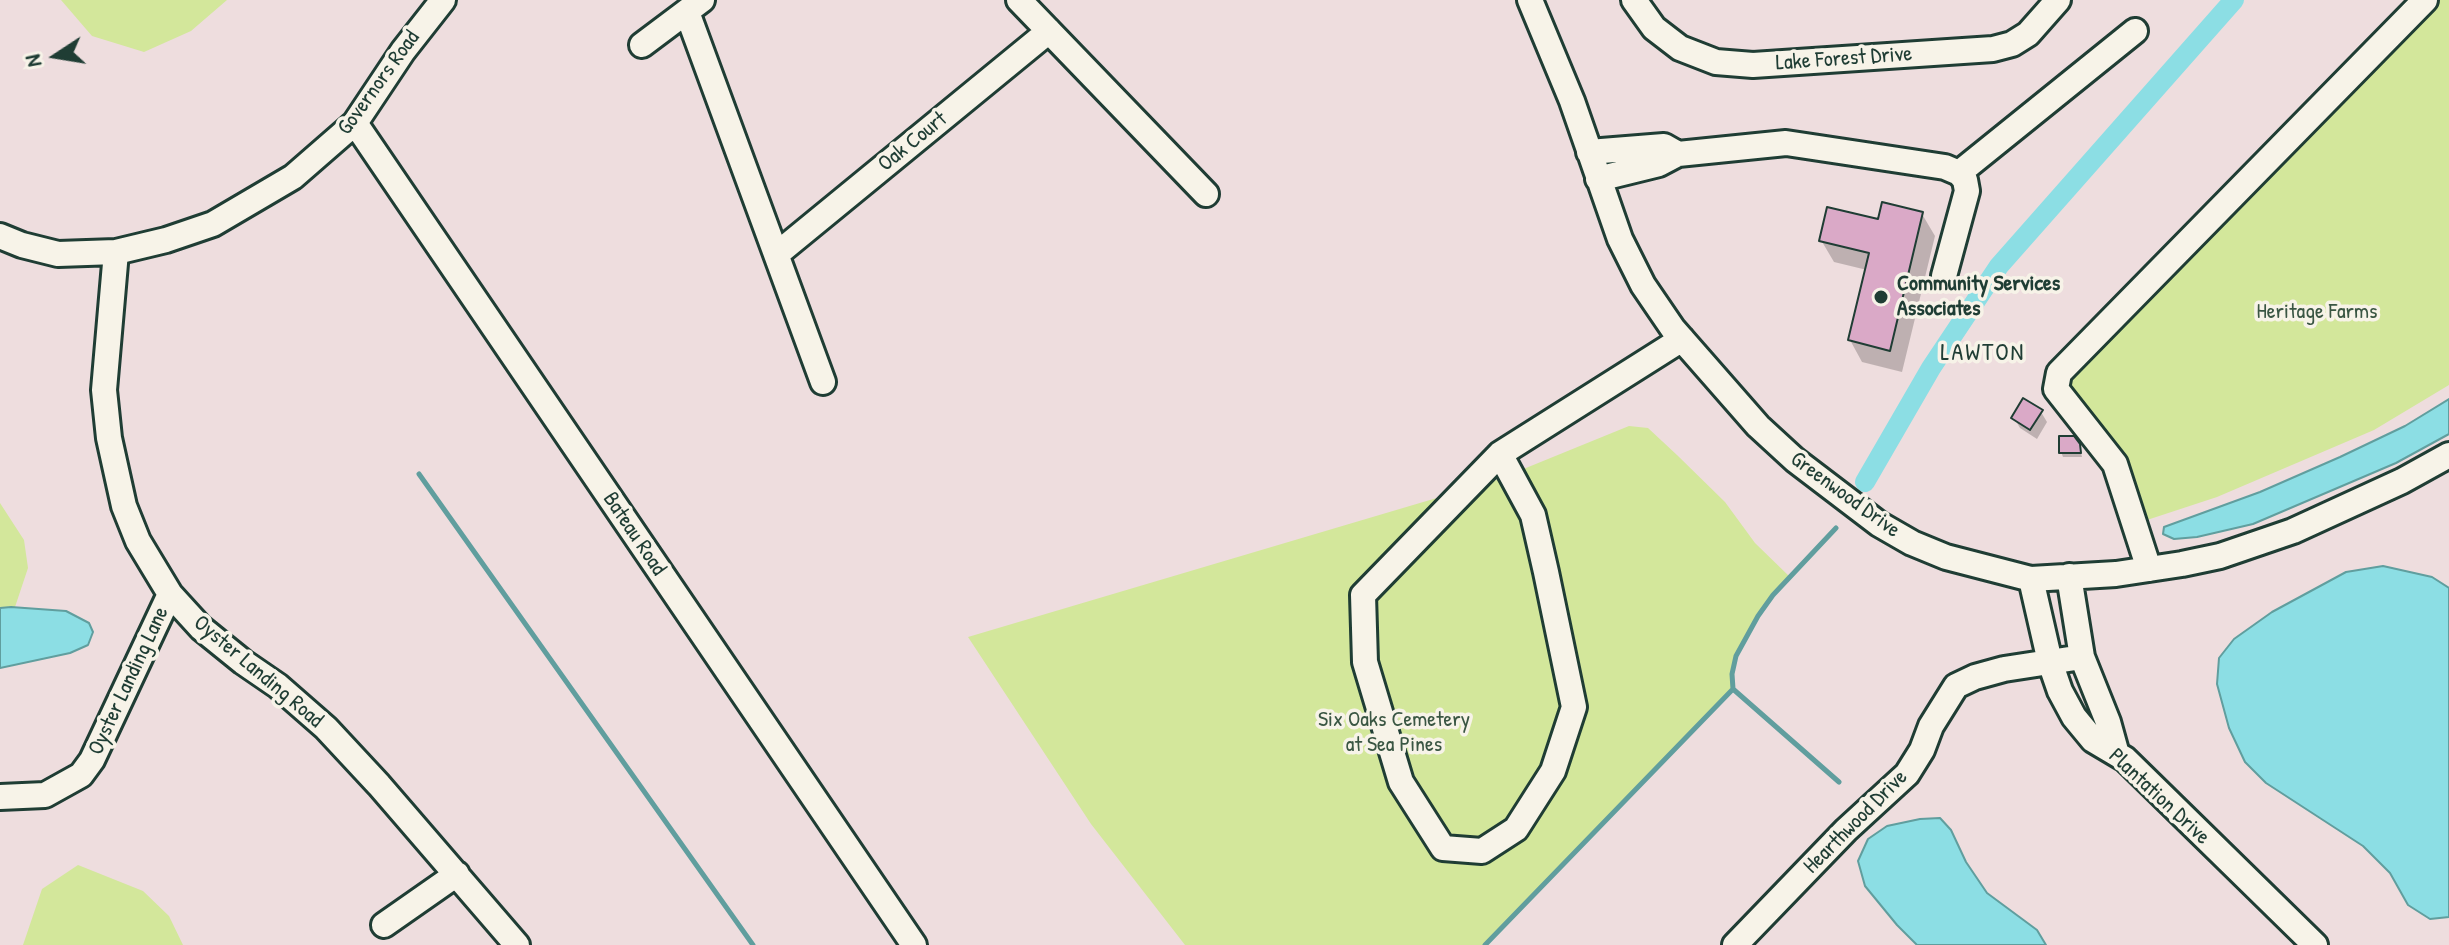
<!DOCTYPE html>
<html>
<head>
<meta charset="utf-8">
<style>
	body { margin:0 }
	#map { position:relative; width:2449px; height:945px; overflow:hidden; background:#eeddde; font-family:"Patrick Hand",sans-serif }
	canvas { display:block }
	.north { position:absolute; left:16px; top:16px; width:80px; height:80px; -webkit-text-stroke:6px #f7f3e8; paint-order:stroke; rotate:258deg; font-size:22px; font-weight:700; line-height:32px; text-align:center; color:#1f3d34 }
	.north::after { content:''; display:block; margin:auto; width:28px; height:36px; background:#1f3d34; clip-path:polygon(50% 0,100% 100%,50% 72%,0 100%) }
</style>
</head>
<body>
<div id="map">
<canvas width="2449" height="945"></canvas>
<div class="north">N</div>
</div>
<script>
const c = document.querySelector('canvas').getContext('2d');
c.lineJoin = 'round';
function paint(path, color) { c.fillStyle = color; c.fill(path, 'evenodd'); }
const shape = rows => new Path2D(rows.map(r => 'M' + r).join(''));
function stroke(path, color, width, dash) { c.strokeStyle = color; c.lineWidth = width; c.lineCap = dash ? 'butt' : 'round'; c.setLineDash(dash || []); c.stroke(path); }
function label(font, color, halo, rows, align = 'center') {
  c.font = font + ' "Patrick Hand",sans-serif'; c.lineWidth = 7; c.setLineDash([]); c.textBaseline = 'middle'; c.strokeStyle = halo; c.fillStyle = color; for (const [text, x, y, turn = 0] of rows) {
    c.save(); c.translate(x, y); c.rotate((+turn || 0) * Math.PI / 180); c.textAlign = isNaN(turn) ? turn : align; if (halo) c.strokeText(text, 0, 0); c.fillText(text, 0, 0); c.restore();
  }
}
paint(shape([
	[61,0,227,0,191,31,144,52,92,36],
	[2436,0,2449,0,2449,385,2374,430,2217,497,2147,520,2128,460,2065,385],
	[1629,426,1648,428,1677,455,1725,502,1755,543,1791,578,1773,595,1758,616,1736,656,1732,674,1733,689,1485,945,1185,945,1091,824,968,637,1494,481],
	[0,503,24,540,28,568,9,625,0,627],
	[78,865,143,891,169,916,183,945,23,945,42,889]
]), '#d3e79b');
const water = shape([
	[2449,399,2449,434,2396,463,2253,524,2197,537,2174,539,2163,534,2164,527,2260,492,2340,457,2405,426,2449,399],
	[2383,566,2432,577,2449,588,2449,917,2430,919,2408,905,2390,873,2363,846,2266,783,2245,762,2229,728,2217,684,2219,658,2234,639,2272,612,2346,572,2383,566],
	[11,607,66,611,89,623,93,632,88,645,70,653,0,668,0,608,11,607],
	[1940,818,1951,830,1966,862,1987,893,2037,930,2046,945,1917,945,1897,925,1865,886,1858,861,1868,839,1887,826,1920,819,1940,818]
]);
paint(water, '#8cdee4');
stroke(water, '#609e9e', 2);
paint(shape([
	[1922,214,1935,236,1902,372,1862,362,1850,340,1867,270,1834,262,1821,240,1879,221],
	[2041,412,2047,422,2037,439,2020,428,2014,418],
	[2079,445,2082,457,2063,457,2061,452]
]), '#0003');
stroke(shape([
	[419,474,753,945],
	[1733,689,1839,782],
	[1485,945,1733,689,1732,674,1736,656,1758,616,1773,595,1836,528]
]), '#609e9e', 5);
stroke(shape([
	[1865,482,1931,368,1999,266,2234,0]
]), '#8cdee4', 20);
const building = shape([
	[1882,202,1923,212,1890,351,1848,340,1869,253,1819,241,1827,207,1878,219,1882,202],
	[2023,398,2043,410,2030,430,2011,418,2023,398],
	[2059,436,2074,436,2080,444,2081,453,2059,453,2059,436]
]);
paint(building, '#daa9c7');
stroke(building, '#1f3d34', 2);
const minor = shape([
	[1019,0,1206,194],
	[1530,0,1572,101,1620,239,1643,285,1673,329,1758,426,1795,460,1879,524,1912,543,1946,557,2031,579,2116,574,2182,564,2220,556,2293,531,2402,481,2449,455],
	[1634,0,1654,28,1680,48,1716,62,1753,65,1993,49,2012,44,2028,34,2058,0],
	[687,12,823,382],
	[642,45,702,0],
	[355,123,914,945],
	[1589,152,1664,146,1678,154],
	[1959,173,2135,31],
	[1598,179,1659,164,1678,154,1786,143,1945,167,1959,173,1965,180,1967,191,1944,276],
	[0,236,22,245,58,254,116,252,166,240,213,224,293,177,355,123,403,51,443,0],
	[116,252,104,390,109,438,124,506,138,541,170,594,201,628,243,662,278,686,326,728,379,785,517,945],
	[777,254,1049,31],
	[1500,454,1533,515,1546,572,1574,707,1553,771,1516,829,1482,851,1443,848,1401,782,1365,662,1363,595,1500,454,1682,339],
	[2149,569,2115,464,2056,389,2059,373,2425,0],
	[2069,576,2082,657,2108,722,2116,751],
	[2031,579,2050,662,2060,691,2074,717,2093,740,2125,759,2315,945],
	[0,797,45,795,81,775,92,760,170,594],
	[384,925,457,874],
	[1735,945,1846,830,1907,774,1922,750,1931,726,1956,686,1975,677,2004,669,2082,657]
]);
stroke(minor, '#1f3d34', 30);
stroke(minor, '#f7f3e8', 24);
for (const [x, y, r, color] of [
	[1881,297,8,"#1f3d34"]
]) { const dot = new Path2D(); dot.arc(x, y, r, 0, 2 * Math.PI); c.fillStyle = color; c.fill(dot); stroke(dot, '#f7f3e8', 3); }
label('22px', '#1f3d34', '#f7f3e8', [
	["Lake Forest Drive",1844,59,-4],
	["Governors Road",379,83,-54],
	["Oak Court",913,142,-39],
	["Greenwood Drive",1845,495,36],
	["Bateau Road",634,534,56],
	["Oyster Landing Road",258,672,40],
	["Oyster Landing Lane",129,681,-65],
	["Plantation Drive",2159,797,43],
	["Hearthwood Drive",1856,822,-45]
]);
label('bold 22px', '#1f3d34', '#f7f3e8', [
	["Community Services",1897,284],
	["Associates",1897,309]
], 'left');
label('22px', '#3a5643', '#f7f3e8', [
	["Heritage Farms",2317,312],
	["Six Oaks Cemetery",1394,720],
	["at Sea Pines",1394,745]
]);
c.letterSpacing = '2px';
label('24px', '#1f3d34', '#f7f3e8', [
	["LAWTON",1983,354]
]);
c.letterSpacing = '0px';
</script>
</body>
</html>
